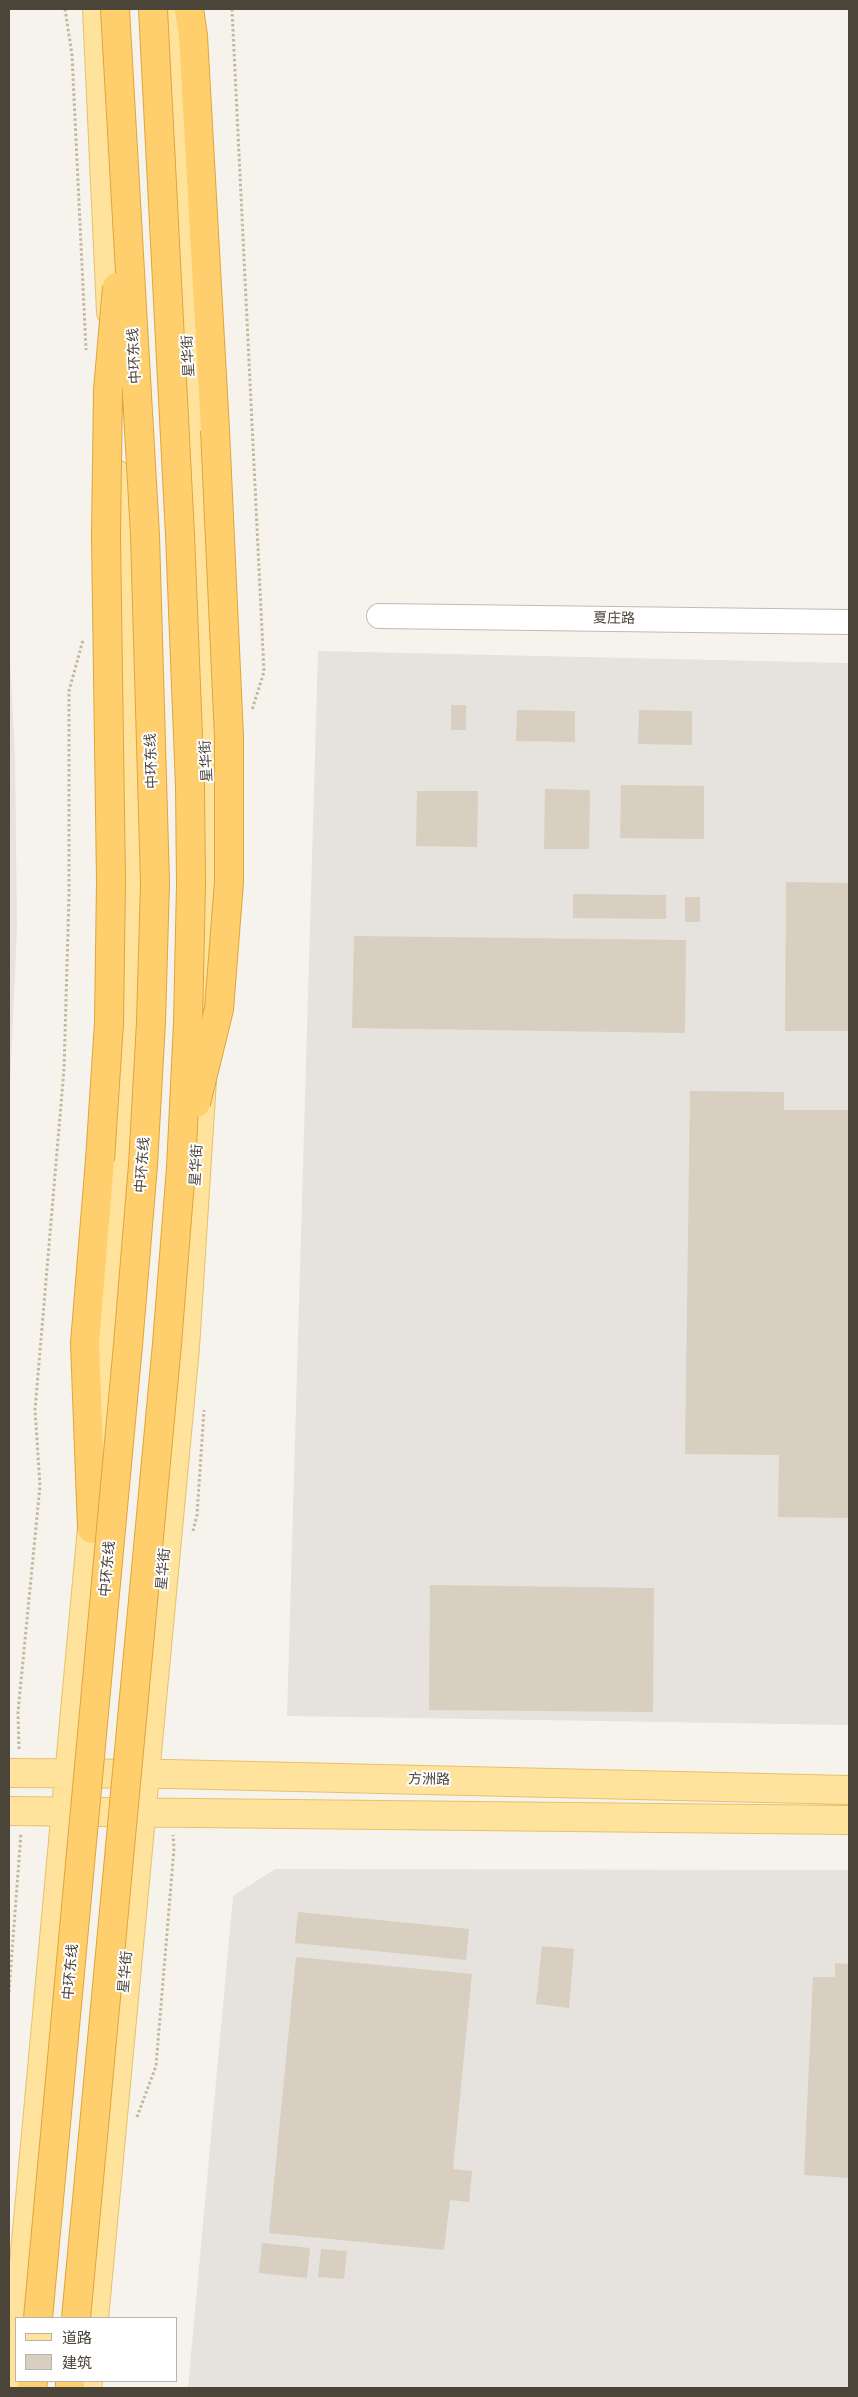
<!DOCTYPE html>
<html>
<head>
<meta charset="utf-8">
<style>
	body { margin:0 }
	#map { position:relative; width:858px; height:2397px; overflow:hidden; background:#f6f3ec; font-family:Signika,"Noto Sans SC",sans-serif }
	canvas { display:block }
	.frame { position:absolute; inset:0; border:10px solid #4b4439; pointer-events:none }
	.legend { position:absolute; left:15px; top:2317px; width:162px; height:65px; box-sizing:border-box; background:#fff; border:1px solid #b7b4b0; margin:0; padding:6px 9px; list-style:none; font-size:15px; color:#4b4439 }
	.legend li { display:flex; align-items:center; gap:10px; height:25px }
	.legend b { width:25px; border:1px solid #b7b4b0 }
</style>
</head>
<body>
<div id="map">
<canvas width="858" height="2397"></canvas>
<div class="frame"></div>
<ul class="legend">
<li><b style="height:6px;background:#ffe39c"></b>道路</li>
<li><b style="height:14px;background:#d8cfc1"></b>建筑</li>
</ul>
</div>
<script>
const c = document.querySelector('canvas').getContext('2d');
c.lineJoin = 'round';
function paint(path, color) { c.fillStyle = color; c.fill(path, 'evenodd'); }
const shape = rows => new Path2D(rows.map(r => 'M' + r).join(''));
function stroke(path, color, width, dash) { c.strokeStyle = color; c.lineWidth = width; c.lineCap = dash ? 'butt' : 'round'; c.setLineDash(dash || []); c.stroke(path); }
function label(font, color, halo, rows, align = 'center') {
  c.font = font + ' Signika,"Noto Sans SC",sans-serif'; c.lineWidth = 4; c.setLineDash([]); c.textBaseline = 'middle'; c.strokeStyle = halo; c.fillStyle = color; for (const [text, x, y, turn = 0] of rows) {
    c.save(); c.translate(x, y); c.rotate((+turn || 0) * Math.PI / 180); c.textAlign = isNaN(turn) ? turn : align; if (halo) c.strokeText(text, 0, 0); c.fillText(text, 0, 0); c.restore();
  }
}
paint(shape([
	[9,638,15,758,17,927,9,1110],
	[318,651,849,663,849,1725,287,1716],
	[275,1869,849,1870,849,2388,188,2388,233,1896]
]), '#e6e2dd');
paint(shape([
	[451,705,466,705,466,730,451,730],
	[517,710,575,711,575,742,516,741],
	[639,710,692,711,692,745,638,744],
	[621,785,704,786,704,839,620,838],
	[545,789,590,790,589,849,544,849],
	[417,791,478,791,477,847,416,846],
	[786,882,849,883,849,1031,785,1031],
	[573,894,666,895,666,919,573,918],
	[685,897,700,897,700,922,685,922],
	[354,936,686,940,685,1033,352,1028],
	[690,1091,784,1092,784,1110,849,1110,849,1518,778,1517,779,1455,685,1454],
	[430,1585,654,1588,653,1712,429,1710],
	[298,1912,469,1929,466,1960,295,1943],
	[542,1946,574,1949,569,2008,536,2004],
	[296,1957,472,1974,453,2169,472,2171,469,2202,450,2200,444,2250,269,2233],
	[835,1963,849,1964,849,2178,804,2175,813,1977,835,1977],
	[262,2243,310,2248,307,2278,259,2273],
	[321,2249,347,2251,344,2279,318,2277]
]), '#d8cfc1');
const minor = shape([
	[379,616,849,622]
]);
const major = shape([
	[97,9,111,312],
	[173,9,212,884,204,1039],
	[98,1441,118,1162,125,1023,129,881,118,475],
	[9,1773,169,1774,849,1790],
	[9,1811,849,1820],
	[19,2318,94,1506],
	[94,2318,185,1347,202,1080],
	[12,2388,16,2343],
	[87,2388,88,2381]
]);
const highway = shape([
	[189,9,193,36,215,430],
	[92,1529,85,1343,100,1160],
	[32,2388,33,2381],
	[70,2388,70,2381]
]);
stroke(minor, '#c2bbae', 26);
stroke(major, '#e6c16a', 30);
stroke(highway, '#e0a43c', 30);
stroke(shape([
	[65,9,72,55,86,350],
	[232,9,264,672,252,710],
	[193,1531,197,1515,204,1410],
	[19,1749,18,1712,40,1486,35,1410,64,1069,69,896,69,691,83,640],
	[9,1992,21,1833],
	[137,2117,156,2066,174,1848,173,1835]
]), '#c4b79f', 3, [2.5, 2.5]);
stroke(minor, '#fff', 24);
stroke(major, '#ffe39c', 28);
stroke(highway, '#ffcf6e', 28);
const highwayBridge = shape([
	[196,1103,219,1009,229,882,229,737,215,430],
	[100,1160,109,1023,111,881,106,536,108,390,117,287],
	[38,2318,128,1345,143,1165,151,1022,155,883,145,535,115,9],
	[76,2318,167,1344,181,1168,188,1023,191,884,190,786,180,535,153,9]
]);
stroke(highwayBridge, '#e0a43c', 30, []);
stroke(highwayBridge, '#ffcf6e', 28);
label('14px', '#4b4439', '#fff', [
	["中环东线",135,356,-93],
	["星华街",189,356,-93],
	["夏庄路",614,619,1],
	["中环东线",152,761,-92],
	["星华街",207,761,-93],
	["中环东线",143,1165,-86],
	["星华街",197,1165,-87],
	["中环东线",108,1569,-85],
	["星华街",164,1569,-85],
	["方洲路",429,1780,1],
	["中环东线",71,1972,-85],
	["星华街",126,1972,-85]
]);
</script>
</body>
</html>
